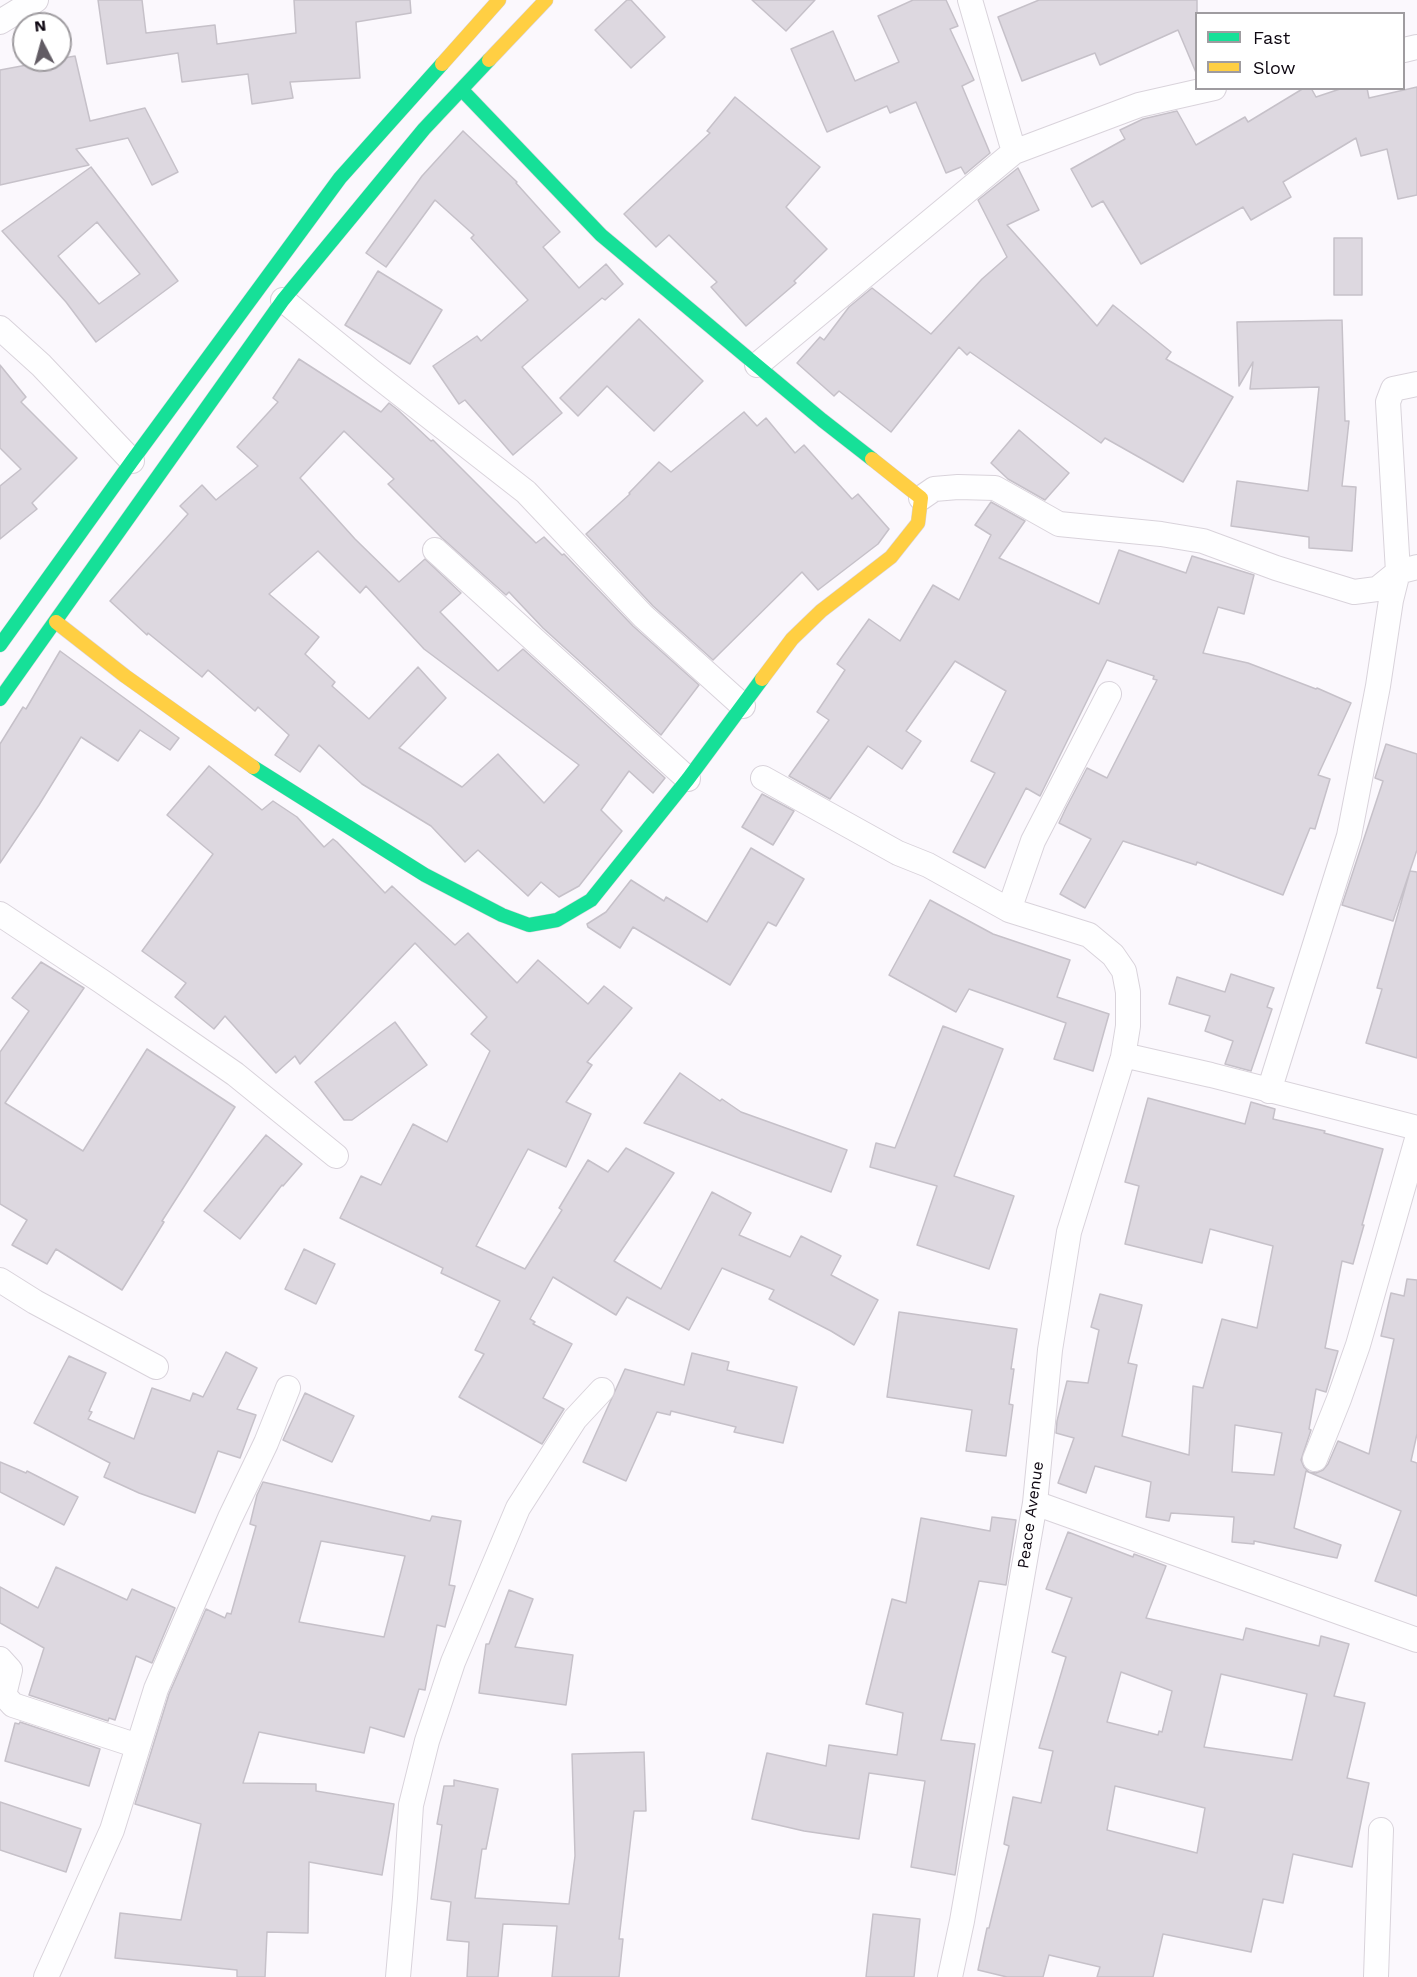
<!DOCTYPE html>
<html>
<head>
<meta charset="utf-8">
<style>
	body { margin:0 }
	#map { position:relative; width:1417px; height:1977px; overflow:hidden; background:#fbf8fd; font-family:"Work Sans",sans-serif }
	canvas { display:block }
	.legend { position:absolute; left:1195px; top:12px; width:210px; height:78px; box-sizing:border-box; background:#fff; border:2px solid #9f9ca0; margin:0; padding:8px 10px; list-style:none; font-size:18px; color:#0f0812 }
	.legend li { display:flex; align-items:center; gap:12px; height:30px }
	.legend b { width:30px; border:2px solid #9f9ca0 }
	.north { position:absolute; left:12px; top:12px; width:60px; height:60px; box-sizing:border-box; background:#fff; border:2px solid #9f9ca0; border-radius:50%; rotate:354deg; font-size:16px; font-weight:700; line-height:24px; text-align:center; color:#0f0812 }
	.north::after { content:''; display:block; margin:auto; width:21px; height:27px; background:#625c64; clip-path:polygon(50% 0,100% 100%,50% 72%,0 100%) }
</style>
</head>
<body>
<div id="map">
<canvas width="1417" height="1977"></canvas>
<ul class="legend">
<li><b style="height:8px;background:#16e098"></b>Fast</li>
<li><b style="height:8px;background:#ffcf43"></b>Slow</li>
</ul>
<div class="north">N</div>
</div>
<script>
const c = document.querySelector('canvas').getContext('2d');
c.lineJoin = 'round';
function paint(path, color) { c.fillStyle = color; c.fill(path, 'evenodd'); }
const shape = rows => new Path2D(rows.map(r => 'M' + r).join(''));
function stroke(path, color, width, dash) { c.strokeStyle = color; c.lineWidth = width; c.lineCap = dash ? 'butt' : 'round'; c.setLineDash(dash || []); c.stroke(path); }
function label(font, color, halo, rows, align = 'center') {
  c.font = font + ' "Work Sans",sans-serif'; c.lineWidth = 6; c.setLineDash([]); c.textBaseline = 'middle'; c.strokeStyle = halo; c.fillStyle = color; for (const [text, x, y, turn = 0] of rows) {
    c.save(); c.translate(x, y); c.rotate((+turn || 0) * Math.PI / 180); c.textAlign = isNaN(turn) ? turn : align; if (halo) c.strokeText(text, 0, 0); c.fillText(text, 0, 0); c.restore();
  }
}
const building = shape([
	[98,0,142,0,146,33,215,25,217,44,296,33,294,0,410,0,411,13,356,22,360,78,290,82,293,98,252,104,248,74,182,82,178,53,107,64,98,0],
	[627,0,631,0,665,37,631,68,595,30,627,0],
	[752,0,815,0,786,31,752,0],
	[913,0,946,0,958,26,950,29,974,80,962,86,990,153,965,174,961,167,946,173,916,102,890,113,887,106,827,132,791,49,833,31,855,81,899,62,878,16,913,0],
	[1039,0,1197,0,1197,75,1178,30,1100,65,1095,53,1022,81,998,17,1039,0],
	[75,56,90,121,145,108,178,172,152,185,128,138,76,149,89,165,0,185,0,70,75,56],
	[1417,87,1417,195,1398,199,1387,149,1361,156,1356,138,1283,182,1291,197,1251,220,1243,207,1141,264,1103,201,1092,207,1071,169,1125,139,1120,130,1143,119,1177,111,1196,145,1245,117,1248,122,1304,88,1311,88,1316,97,1343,88,1367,88,1369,98,1417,87],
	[735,97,820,167,786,207,827,249,794,281,796,283,746,326,711,287,717,282,669,235,656,247,624,214,710,133,707,131,735,97],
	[463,131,517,182,516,183,560,232,543,247,579,288,606,264,623,284,605,300,602,298,522,367,562,413,513,455,465,400,459,404,433,366,477,336,481,341,528,300,471,238,474,235,435,200,386,267,366,253,422,176,463,131],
	[91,167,178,281,96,342,66,302,2,231,91,167],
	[97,222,140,274,99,304,58,256,97,222],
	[1018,168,1039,210,1007,225,1097,326,1113,305,1171,352,1166,359,1233,397,1183,482,1105,438,1101,443,970,352,967,355,959,347,891,432,839,391,834,396,797,363,820,337,824,340,849,307,872,288,931,334,982,279,1007,257,978,200,1018,168],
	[1334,238,1362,238,1362,295,1334,295,1334,238],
	[378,271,442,310,410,364,345,325,378,271],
	[639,319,703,381,654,431,607,386,578,416,560,398,639,319],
	[1342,320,1345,421,1349,421,1342,486,1356,487,1352,551,1309,548,1309,537,1231,526,1237,481,1308,491,1319,387,1250,389,1253,362,1239,386,1237,322,1342,320],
	[299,359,381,412,389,403,398,410,431,441,433,440,536,543,544,537,562,555,564,554,633,626,699,685,661,735,543,628,509,592,506,595,442,538,388,484,394,479,344,431,300,478,355,539,399,582,425,559,461,593,440,612,498,671,523,649,665,778,653,793,629,771,601,810,622,831,579,886,559,897,541,882,528,896,478,850,465,862,431,826,362,784,319,745,300,772,275,755,289,735,258,707,255,711,208,670,202,677,148,633,147,635,110,601,188,514,180,506,202,485,216,500,258,466,237,447,278,402,273,398,299,359],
	[318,551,360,593,366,586,424,649,579,765,544,803,498,754,462,787,399,748,446,698,418,667,369,719,332,686,335,682,305,654,319,637,269,594,318,551],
	[0,365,26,397,21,402,77,458,32,503,37,509,0,539,0,486,21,469,0,448,0,365],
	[744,412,757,426,766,418,795,453,804,445,852,499,858,494,889,529,878,544,818,590,802,572,713,660,653,606,586,534,630,494,629,493,659,462,671,472,744,412],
	[1019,430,1069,473,1045,500,1008,479,991,463,1019,430],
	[991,502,1025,521,999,558,1099,604,1119,550,1186,573,1192,556,1254,575,1244,614,1218,607,1203,653,1248,663,1316,689,1317,688,1351,703,1318,775,1330,779,1315,829,1310,828,1283,895,1197,862,1196,865,1123,841,1085,908,1060,894,1091,839,1059,823,1066,808,1087,768,1107,778,1157,680,1153,679,1154,676,1107,660,1040,796,1026,788,985,868,953,852,995,773,971,761,1006,691,955,661,906,731,921,741,902,769,868,746,830,799,789,776,829,720,817,712,845,670,837,664,869,619,900,641,933,585,959,600,991,535,975,525,991,502],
	[60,651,179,738,170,750,140,730,118,761,81,737,39,805,0,863,0,744,23,707,26,709,60,651],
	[1386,744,1417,754,1417,850,1393,921,1342,905,1383,781,1375,778,1386,744],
	[209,766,262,810,273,801,297,817,324,847,333,839,337,842,385,893,392,886,455,945,468,933,517,983,538,960,588,1004,604,986,632,1008,587,1062,592,1065,566,1102,591,1114,566,1167,528,1149,476,1246,525,1269,562,1210,559,1208,588,1160,608,1172,626,1148,674,1173,614,1261,661,1289,712,1192,751,1213,739,1235,790,1257,801,1236,841,1256,831,1275,878,1300,854,1345,831,1331,769,1299,774,1290,722,1268,689,1330,627,1297,616,1315,553,1277,530,1319,535,1322,533,1324,572,1344,543,1398,564,1409,542,1444,459,1397,484,1354,475,1350,500,1301,441,1273,443,1268,340,1218,361,1176,381,1185,413,1124,447,1142,490,1051,471,1034,487,1017,415,943,300,1064,295,1056,276,1073,225,1016,214,1029,175,997,186,983,142,951,213,854,167,815,209,766],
	[762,794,794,811,773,845,742,827,762,794],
	[751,848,804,879,776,926,768,922,730,985,633,927,620,948,588,927,587,924,606,912,631,880,664,901,666,897,707,922,751,848],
	[1410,871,1417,872,1417,1058,1366,1043,1382,989,1377,988,1410,871],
	[930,900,993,934,1070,960,1057,997,1109,1014,1093,1071,1054,1059,1066,1023,969,989,956,1012,889,975,930,900],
	[41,962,84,988,5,1103,83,1151,147,1049,235,1107,162,1221,164,1222,122,1290,56,1249,47,1264,12,1245,27,1220,0,1204,0,1052,29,1011,12,998,41,962],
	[1231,974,1274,988,1267,1007,1272,1009,1251,1071,1225,1064,1233,1041,1205,1031,1210,1016,1169,1004,1177,977,1225,992,1231,974],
	[395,1022,427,1065,352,1120,344,1120,315,1082,395,1022],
	[943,1026,1003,1049,954,1176,1014,1196,989,1269,917,1245,937,1186,870,1167,876,1143,895,1148,943,1026],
	[680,1073,720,1101,722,1099,741,1112,847,1150,831,1192,644,1123,680,1073],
	[1148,1098,1245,1124,1251,1102,1275,1109,1273,1119,1325,1131,1324,1133,1383,1149,1362,1225,1364,1225,1353,1264,1342,1261,1325,1348,1338,1351,1326,1392,1316,1389,1309,1429,1311,1430,1301,1460,1304,1467,1309,1472,1316,1473,1323,1470,1328,1464,1338,1441,1369,1454,1394,1339,1381,1336,1391,1293,1404,1296,1407,1279,1417,1280,1417,1434,1411,1461,1417,1463,1417,1596,1375,1581,1401,1511,1306,1471,1294,1528,1341,1545,1337,1558,1254,1541,1254,1544,1232,1542,1234,1517,1171,1513,1169,1521,1146,1517,1151,1482,1095,1466,1086,1493,1058,1483,1074,1438,1056,1433,1057,1421,1067,1381,1088,1383,1099,1330,1091,1327,1100,1294,1142,1305,1128,1363,1137,1365,1122,1436,1189,1455,1193,1386,1203,1388,1222,1319,1257,1328,1273,1246,1210,1229,1202,1263,1125,1244,1139,1186,1125,1182,1148,1098],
	[1235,1425,1282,1433,1274,1475,1232,1472,1235,1425],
	[266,1135,302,1164,283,1186,282,1185,240,1239,204,1211,266,1135],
	[304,1249,335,1264,316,1304,285,1289,304,1249],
	[899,1312,1017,1329,1011,1369,1014,1369,1009,1404,1013,1405,1006,1456,966,1451,972,1410,887,1397,899,1312],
	[226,1352,257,1368,237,1409,256,1415,240,1458,218,1451,195,1513,139,1493,104,1477,110,1463,34,1423,69,1356,106,1373,89,1411,92,1412,88,1419,134,1439,152,1388,190,1401,193,1393,203,1397,226,1352],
	[692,1353,729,1362,727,1370,797,1387,783,1443,734,1432,736,1427,671,1411,670,1415,657,1412,626,1481,583,1462,625,1369,684,1385,692,1353],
	[305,1393,354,1416,332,1462,283,1440,305,1393],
	[0,1462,26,1473,27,1471,78,1497,64,1525,0,1492,0,1462],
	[263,1482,430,1521,432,1516,461,1521,449,1585,455,1586,445,1627,437,1625,425,1690,419,1689,404,1737,370,1727,364,1753,259,1732,243,1783,316,1784,316,1791,394,1804,382,1875,309,1862,308,1933,267,1932,265,1977,237,1977,237,1970,115,1958,120,1913,181,1920,201,1824,135,1804,169,1694,206,1609,225,1618,227,1613,231,1614,256,1526,250,1524,257,1495,263,1482],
	[321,1541,405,1556,384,1637,299,1622,321,1541],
	[992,1517,1016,1520,1006,1585,979,1581,941,1740,975,1744,955,1875,911,1867,925,1781,869,1773,859,1839,804,1831,752,1819,767,1753,826,1766,829,1745,897,1755,903,1713,866,1704,892,1599,906,1603,921,1518,990,1531,992,1517],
	[1068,1532,1133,1557,1134,1554,1166,1566,1146,1618,1243,1640,1246,1628,1319,1646,1321,1636,1349,1644,1334,1696,1365,1703,1347,1778,1369,1783,1352,1867,1293,1854,1283,1903,1263,1899,1251,1952,1163,1934,1153,1977,1097,1977,1100,1967,1049,1955,1043,1977,1007,1977,978,1970,987,1928,989,1928,1009,1846,1004,1844,1013,1797,1041,1803,1053,1751,1039,1748,1066,1657,1052,1652,1072,1598,1046,1589,1068,1532],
	[1121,1672,1172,1691,1162,1732,1159,1731,1158,1735,1107,1722,1121,1672],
	[1221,1674,1307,1694,1292,1760,1204,1747,1221,1674],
	[1115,1786,1205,1808,1197,1853,1107,1830,1115,1786],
	[56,1567,127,1600,132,1589,175,1608,152,1663,136,1656,115,1720,109,1718,108,1721,29,1695,44,1648,0,1623,0,1587,38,1608,56,1567],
	[509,1590,533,1599,515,1647,573,1655,566,1705,479,1693,486,1644,489,1644,509,1590],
	[20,1722,100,1749,89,1786,5,1761,15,1723,19,1724,20,1722],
	[644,1752,646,1811,634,1811,619,1939,623,1939,619,1977,552,1977,557,1926,503,1924,498,1977,467,1977,469,1942,447,1940,451,1902,431,1899,442,1825,437,1824,444,1786,454,1786,454,1780,498,1789,486,1849,482,1849,475,1898,569,1904,575,1856,572,1754,644,1752],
	[0,1802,81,1829,66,1872,0,1850,0,1802],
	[873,1914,920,1919,914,1977,866,1977,873,1914]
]);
paint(building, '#ddd8e0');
stroke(building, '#c6c1c9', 1.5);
const street = shape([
	[970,0,1014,152,1139,105,1214,88],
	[0,22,36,0],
	[1404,50,1417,47],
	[283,300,371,371,526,492,643,616,743,706],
	[0,328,41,365,132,461],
	[757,365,1014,152],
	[921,498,934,489,958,487,995,488,1059,524,1161,534,1203,541,1276,568,1354,592,1377,589,1398,572,1417,567],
	[435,550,688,779],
	[763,778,898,853,928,865,1009,910,1089,935,1113,955,1124,971,1128,992,1128,1026,1123,1057,1069,1232,1050,1350,1035,1503,962,1921,950,1977],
	[1009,910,1033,841,1109,694],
	[0,914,101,981,235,1074,336,1156],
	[1123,1057,1132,1057,1211,1075,1417,1128],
	[1269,1091,1349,836,1378,686,1391,600,1398,572,1388,402,1393,389,1417,384],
	[0,1280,35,1302,156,1367],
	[1315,1459,1339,1399,1358,1345,1417,1139],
	[1035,1503,1417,1640],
	[0,1659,10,1670,4,1695,13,1705,138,1746],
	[46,1977,112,1830,156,1689,230,1518,266,1443,288,1388],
	[398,1977,405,1898,411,1805,427,1741,453,1662,518,1508,575,1419,602,1390],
	[1376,1977,1381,1830]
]);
const fast = shape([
	[462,90,601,235,822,420,872,459],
	[0,645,132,461,340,178,442,64],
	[0,699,283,300,424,129,489,60],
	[253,767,425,875,502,915,529,925,557,920,591,900,688,779,762,679]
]);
const slow = shape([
	[489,60,546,0],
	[442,64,499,0],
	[56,622,125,676,253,767],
	[762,679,792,639,821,611,891,557,918,523,921,498,872,459]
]);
stroke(street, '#d9d3db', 26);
stroke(fast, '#d9d3db', 15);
stroke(slow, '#d9d3db', 15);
stroke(street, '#fefeff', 24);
stroke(fast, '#16e098', 14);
stroke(slow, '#ffcf43', 14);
label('16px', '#0f0812', '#fff', [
	["Peace Avenue",1031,1515,-82]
]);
</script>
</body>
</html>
